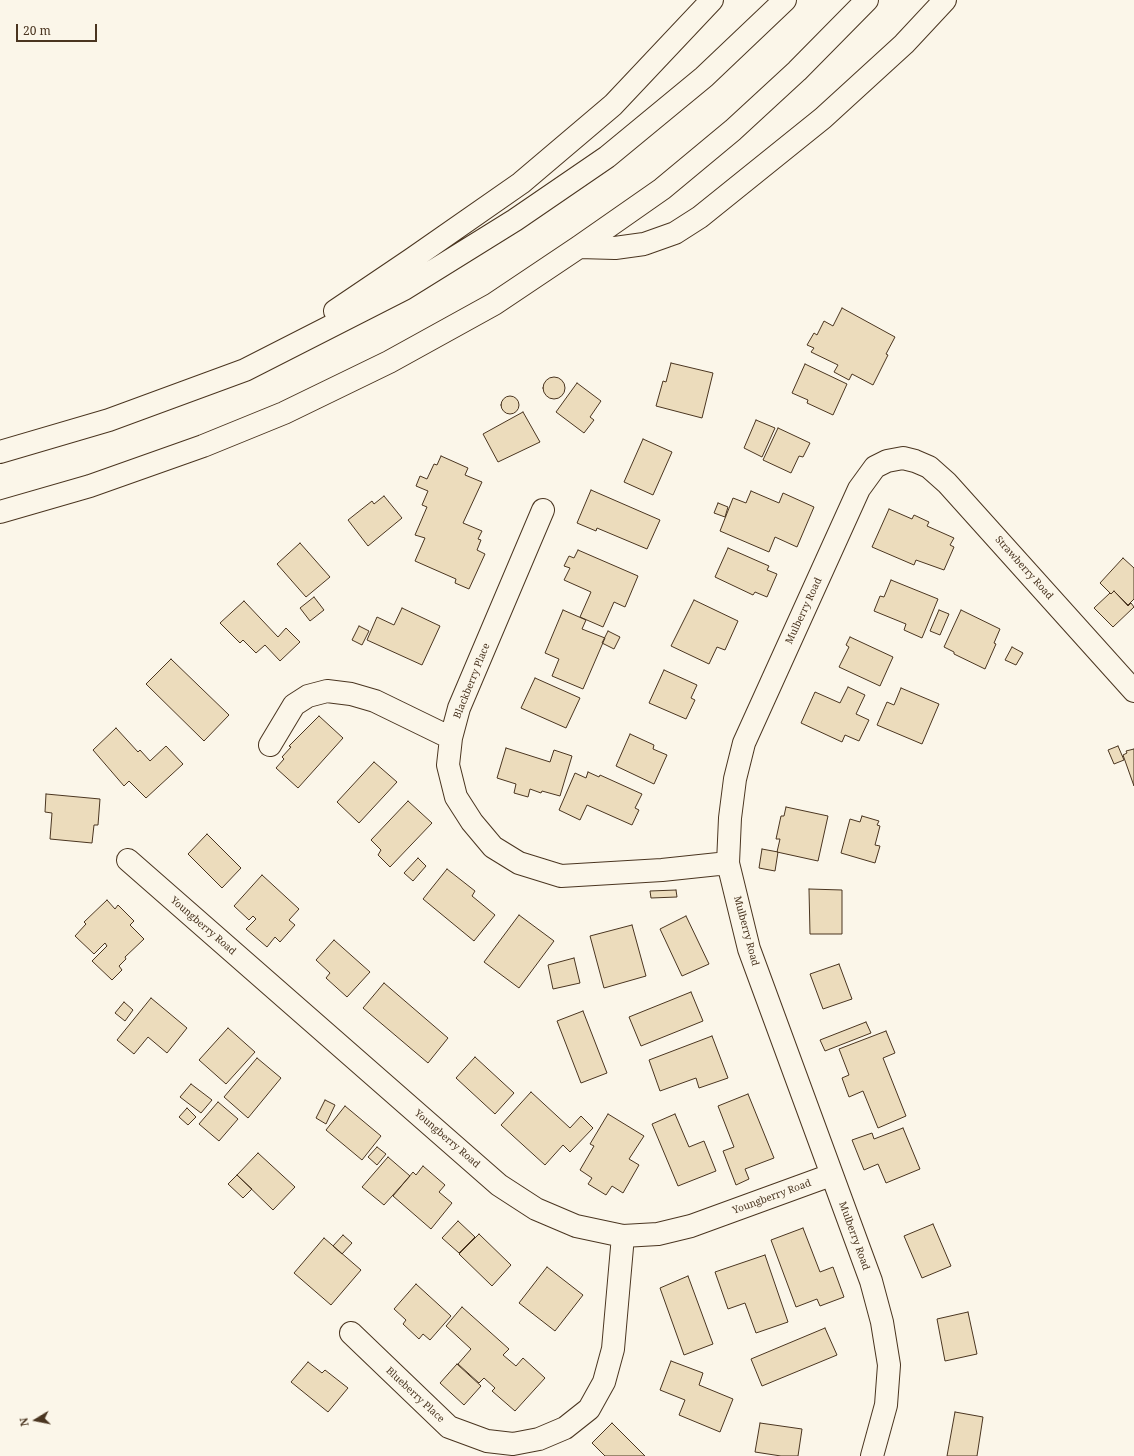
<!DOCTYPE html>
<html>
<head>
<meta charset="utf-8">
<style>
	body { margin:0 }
	#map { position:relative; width:1134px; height:1456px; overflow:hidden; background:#fbf6e9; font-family:"Noto Serif",serif }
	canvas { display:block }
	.north { position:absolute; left:16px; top:1400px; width:40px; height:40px; -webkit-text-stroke:3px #fbf6e9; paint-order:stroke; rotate:260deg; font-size:11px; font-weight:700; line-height:16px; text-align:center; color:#4a3520 }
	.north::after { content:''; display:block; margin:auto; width:14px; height:18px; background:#4a3520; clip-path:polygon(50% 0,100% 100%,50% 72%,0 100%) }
	.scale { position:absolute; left:16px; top:24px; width:81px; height:18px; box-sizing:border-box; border:2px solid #4a3520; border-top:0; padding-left:5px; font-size:12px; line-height:14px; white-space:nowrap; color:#4a3520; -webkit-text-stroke:3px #fbf6e9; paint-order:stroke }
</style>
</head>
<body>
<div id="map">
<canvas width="1134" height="1456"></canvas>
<div class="north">N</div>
<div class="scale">20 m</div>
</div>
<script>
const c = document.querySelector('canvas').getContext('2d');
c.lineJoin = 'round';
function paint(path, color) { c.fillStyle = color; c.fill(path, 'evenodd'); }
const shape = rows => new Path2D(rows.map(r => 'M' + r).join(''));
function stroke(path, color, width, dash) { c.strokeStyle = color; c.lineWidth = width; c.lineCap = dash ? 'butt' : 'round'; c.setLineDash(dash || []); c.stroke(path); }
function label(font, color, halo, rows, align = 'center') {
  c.font = font + ' "Noto Serif",serif'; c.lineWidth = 3; c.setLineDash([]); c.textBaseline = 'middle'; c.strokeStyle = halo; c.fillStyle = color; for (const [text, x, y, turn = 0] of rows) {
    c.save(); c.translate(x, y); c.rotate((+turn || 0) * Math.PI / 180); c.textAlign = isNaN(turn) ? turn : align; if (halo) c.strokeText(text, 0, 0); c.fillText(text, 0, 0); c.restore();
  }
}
const building = shape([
	[842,308,895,337,886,354,888,355,873,385,852,374,849,380,834,372,838,365,811,352,814,348,807,345,814,333,817,335,824,321,833,326,842,308],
	[671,363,713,373,702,418,656,406,663,381,666,382,671,363],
	[805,364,847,384,833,415,807,403,808,400,792,393,805,364],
	'543 388a11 11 0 1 1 22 0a11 11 0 1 1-22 0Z',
	[577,383,601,401,590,417,594,420,584,433,556,412,577,383],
	'501 405a9 9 0 1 1 18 0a9 9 0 1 1-18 0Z',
	[523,412,540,442,498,462,483,434,523,412],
	[756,420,775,428,762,457,744,448,756,420],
	[778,428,810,443,803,457,799,456,791,473,763,460,778,428],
	[643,439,672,452,653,495,624,482,643,439],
	[441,456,468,468,465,475,482,482,463,523,482,531,478,539,481,540,477,550,485,554,469,589,455,583,456,579,415,561,425,538,415,535,427,507,422,505,428,491,416,486,420,476,427,479,434,464,437,465,441,456],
	[591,490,660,520,647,549,597,528,596,531,577,523,591,490],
	[751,491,779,503,783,493,814,507,797,547,775,537,769,552,720,531,733,498,746,503,751,491],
	[384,496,402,518,368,546,348,520,372,501,374,504,384,496],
	[718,503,728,507,725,517,714,513,718,503],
	[889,509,912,519,914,515,929,522,927,526,954,538,950,545,954,547,944,570,916,560,914,565,872,547,889,509],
	[300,543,330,577,306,597,277,564,300,543],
	[728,548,769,566,767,570,777,574,767,597,755,592,753,595,715,577,728,548],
	[578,550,638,576,625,607,614,602,603,627,580,617,591,592,564,580,570,568,564,566,569,556,574,558,578,550],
	[1123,558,1134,568,1134,599,1128,605,1114,591,1111,594,1100,583,1123,558],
	[891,580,938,599,922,638,904,630,906,624,874,611,880,596,884,597,891,580],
	[1114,591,1128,606,1131,603,1134,607,1113,627,1094,608,1110,593,1111,594,1114,591],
	[314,597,324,610,310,621,300,608,314,597],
	[694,600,738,621,725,650,717,647,709,664,671,646,694,600],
	[244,601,278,637,286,628,300,642,280,661,265,645,256,653,243,640,240,643,220,623,244,601],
	[402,608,440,626,422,665,367,640,377,617,394,625,402,608],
	[563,610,586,620,582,629,605,638,583,689,552,676,559,659,545,653,563,610],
	[939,610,949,614,940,635,930,631,939,610],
	[961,610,1000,629,994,643,996,644,985,669,954,654,954,652,944,647,961,610],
	[359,626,369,631,362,645,352,640,359,626],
	[608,631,620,637,614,649,602,643,608,631],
	[850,637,893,657,880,686,839,667,849,647,846,645,850,637],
	[1012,647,1023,653,1016,665,1005,660,1012,647],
	[171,659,229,715,204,741,146,684,171,659],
	[664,670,697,685,691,698,695,700,686,719,649,703,664,670],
	[535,678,580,698,566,728,521,708,535,678],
	[848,687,865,695,856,714,869,720,859,741,845,735,842,742,801,723,815,692,840,703,848,687],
	[901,688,939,704,922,744,877,725,887,702,894,705,901,688],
	[319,716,343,738,298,788,276,768,284,759,282,757,291,747,289,746,319,716],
	[116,728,138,752,140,750,150,761,166,746,183,764,146,798,129,781,124,786,93,750,116,728],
	[630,734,654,745,653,749,667,755,654,784,616,766,630,734],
	[1118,746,1124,760,1114,764,1108,750,1118,746],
	[506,748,550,762,554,750,572,756,560,796,542,791,541,793,530,789,528,797,514,793,516,784,497,778,506,748],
	[1134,749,1134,786,1123,755,1127,753,1126,751,1134,749],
	[374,762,397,782,359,823,337,802,374,762],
	[588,772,599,777,600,775,642,794,635,808,639,810,632,825,587,805,580,820,559,810,575,773,586,778,588,772],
	[46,794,100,799,98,825,94,825,92,843,50,839,52,813,45,812,46,794],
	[408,801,432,823,390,867,378,855,381,850,371,840,408,801],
	[786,807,828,816,818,861,777,852,780,839,776,839,781,816,784,816,786,807],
	[862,816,879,821,877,825,880,826,875,845,880,846,875,863,841,853,850,819,860,822,862,816],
	[207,834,241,868,222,888,188,854,207,834],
	[762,849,778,852,775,871,759,868,762,849],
	[418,858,426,866,413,881,404,873,418,858],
	[447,869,475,891,472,896,495,915,474,941,423,899,447,869],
	[262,875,299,909,289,920,295,925,280,942,275,937,267,947,246,929,256,919,253,916,249,920,234,906,262,875],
	[809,889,842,890,842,934,810,934,809,889],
	[676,890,677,897,651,898,650,891,676,890],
	[107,900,115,909,118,905,134,921,130,925,144,939,125,957,126,959,119,966,122,970,112,980,92,961,107,946,105,943,94,954,75,936,86,924,84,922,107,900],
	[519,915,554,941,519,988,484,962,519,915],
	[686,916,709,964,682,976,660,929,686,916],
	[632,925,646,976,604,988,590,936,632,925],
	[334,940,370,972,347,997,326,978,330,973,316,960,334,940],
	[574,958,580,983,553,989,548,965,574,958],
	[839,964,852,999,823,1009,810,974,839,964],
	[384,983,448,1038,428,1063,363,1008,384,983],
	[691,992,703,1021,641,1046,629,1017,691,992],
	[151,998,187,1028,167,1053,148,1037,134,1054,117,1040,151,998],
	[124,1002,133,1010,125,1021,115,1013,124,1002],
	[583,1011,607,1073,581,1083,557,1021,583,1011],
	[866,1022,871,1033,825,1051,820,1040,866,1022],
	[228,1028,255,1052,226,1084,199,1060,228,1028],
	[886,1031,895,1053,883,1058,906,1116,878,1128,863,1091,849,1097,842,1078,849,1075,839,1049,886,1031],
	[712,1036,728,1078,699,1088,696,1078,660,1091,649,1060,712,1036],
	[475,1057,514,1093,495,1114,456,1078,475,1057],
	[257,1058,281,1078,248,1118,224,1097,257,1058],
	[191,1084,212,1100,201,1113,180,1097,191,1084],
	[531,1092,570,1128,581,1116,593,1128,570,1152,563,1145,545,1165,501,1125,531,1092],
	[748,1094,774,1158,745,1169,749,1179,736,1185,723,1151,734,1147,718,1106,748,1094],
	[325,1100,335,1105,326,1124,316,1118,325,1100],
	[218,1102,238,1119,219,1141,199,1124,218,1102],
	[345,1106,381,1136,362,1160,326,1130,345,1106],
	[187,1108,196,1117,188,1125,179,1117,187,1108],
	[608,1114,644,1136,629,1159,639,1165,623,1193,612,1186,606,1195,588,1184,592,1178,580,1170,594,1146,590,1144,608,1114],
	[675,1114,689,1147,704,1141,716,1171,678,1186,652,1124,675,1114],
	[903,1128,920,1169,886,1183,878,1164,864,1170,852,1140,872,1133,874,1139,903,1128],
	[377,1147,386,1154,377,1165,368,1157,377,1147],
	[258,1153,295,1187,273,1210,237,1175,258,1153],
	[388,1157,410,1176,384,1205,362,1187,388,1157],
	[423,1166,445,1185,439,1192,452,1203,431,1229,393,1196,413,1172,416,1175,423,1166],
	[237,1175,252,1189,243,1198,228,1184,237,1175],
	[458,1221,475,1237,459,1253,442,1238,458,1221],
	[933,1224,951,1266,922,1278,904,1236,933,1224],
	[803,1228,820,1272,833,1267,844,1297,820,1306,817,1299,796,1307,771,1240,803,1228],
	[479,1234,511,1265,492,1286,459,1254,479,1234],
	[343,1235,352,1243,342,1254,333,1246,343,1235],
	[324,1238,361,1270,331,1305,294,1273,324,1238],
	[765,1255,788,1322,756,1333,745,1303,728,1309,715,1272,765,1255],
	[547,1267,583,1295,555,1331,519,1303,547,1267],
	[688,1276,713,1344,684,1355,660,1288,688,1276],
	[416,1284,451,1316,430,1340,423,1334,419,1339,403,1324,406,1320,394,1309,416,1284],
	[462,1307,509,1349,503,1355,516,1366,523,1358,545,1378,515,1411,492,1391,495,1388,484,1378,479,1383,458,1364,471,1349,446,1326,462,1307],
	[968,1312,977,1354,945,1361,937,1319,968,1312],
	[825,1328,837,1355,762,1386,751,1359,825,1328],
	[671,1361,703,1373,699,1385,733,1399,720,1432,679,1415,685,1400,660,1390,671,1361],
	[308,1362,322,1373,325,1370,348,1388,328,1412,291,1382,308,1362],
	[457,1364,481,1386,464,1405,440,1383,457,1364],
	[955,1412,983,1417,977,1456,947,1456,955,1412],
	[612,1423,645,1456,605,1456,592,1443,612,1423],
	[760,1423,802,1429,798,1456,781,1456,755,1452,760,1423]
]);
paint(building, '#ecdcbc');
stroke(building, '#4a3520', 1);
const minor = shape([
	[543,510,459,708,451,738,448,765,456,797,472,822,493,847,519,863,561,876,662,870,728,863],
	[270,745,294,705,308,696,327,691,351,694,375,701,451,738],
	[128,860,499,1185,536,1209,576,1226,623,1236,658,1234,691,1226,831,1175],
	[351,1333,449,1427,487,1441,513,1444,539,1439,565,1428,589,1409,604,1382,613,1349,623,1236],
	[872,1456,886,1405,889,1365,882,1322,871,1281,749,949,728,863,730,818,735,779,744,743,859,489,875,467,887,461,903,458,915,461,929,467,947,483,1134,691]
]);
const highway = shape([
	[579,247,615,248,644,244,675,233,700,217,823,118,904,44,945,0],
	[335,311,412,259,521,183,613,105,712,0],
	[0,452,109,420,245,370,404,289,515,220,607,157,704,77,785,0],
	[0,512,90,486,203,446,284,413,389,362,494,304,579,247,662,189,733,130,797,71,867,0]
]);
stroke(minor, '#4a3520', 24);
stroke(highway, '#4a3520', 24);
stroke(minor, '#fbf6e9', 22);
stroke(highway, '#fbf6e9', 22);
label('10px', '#4a3520', '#fbf6e9', [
	["Strawberry Road",1024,568,48],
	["Mulberry Road",804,611,-65],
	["Blackberry Place",472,681,-68],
	["Youngberry Road",203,926,41],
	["Mulberry Road",746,931,75],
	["Youngberry Road",447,1139,41],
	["Youngberry Road",772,1197,-20],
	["Mulberry Road",854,1236,70],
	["Blueberry Place",415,1395,43]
]);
</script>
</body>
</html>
